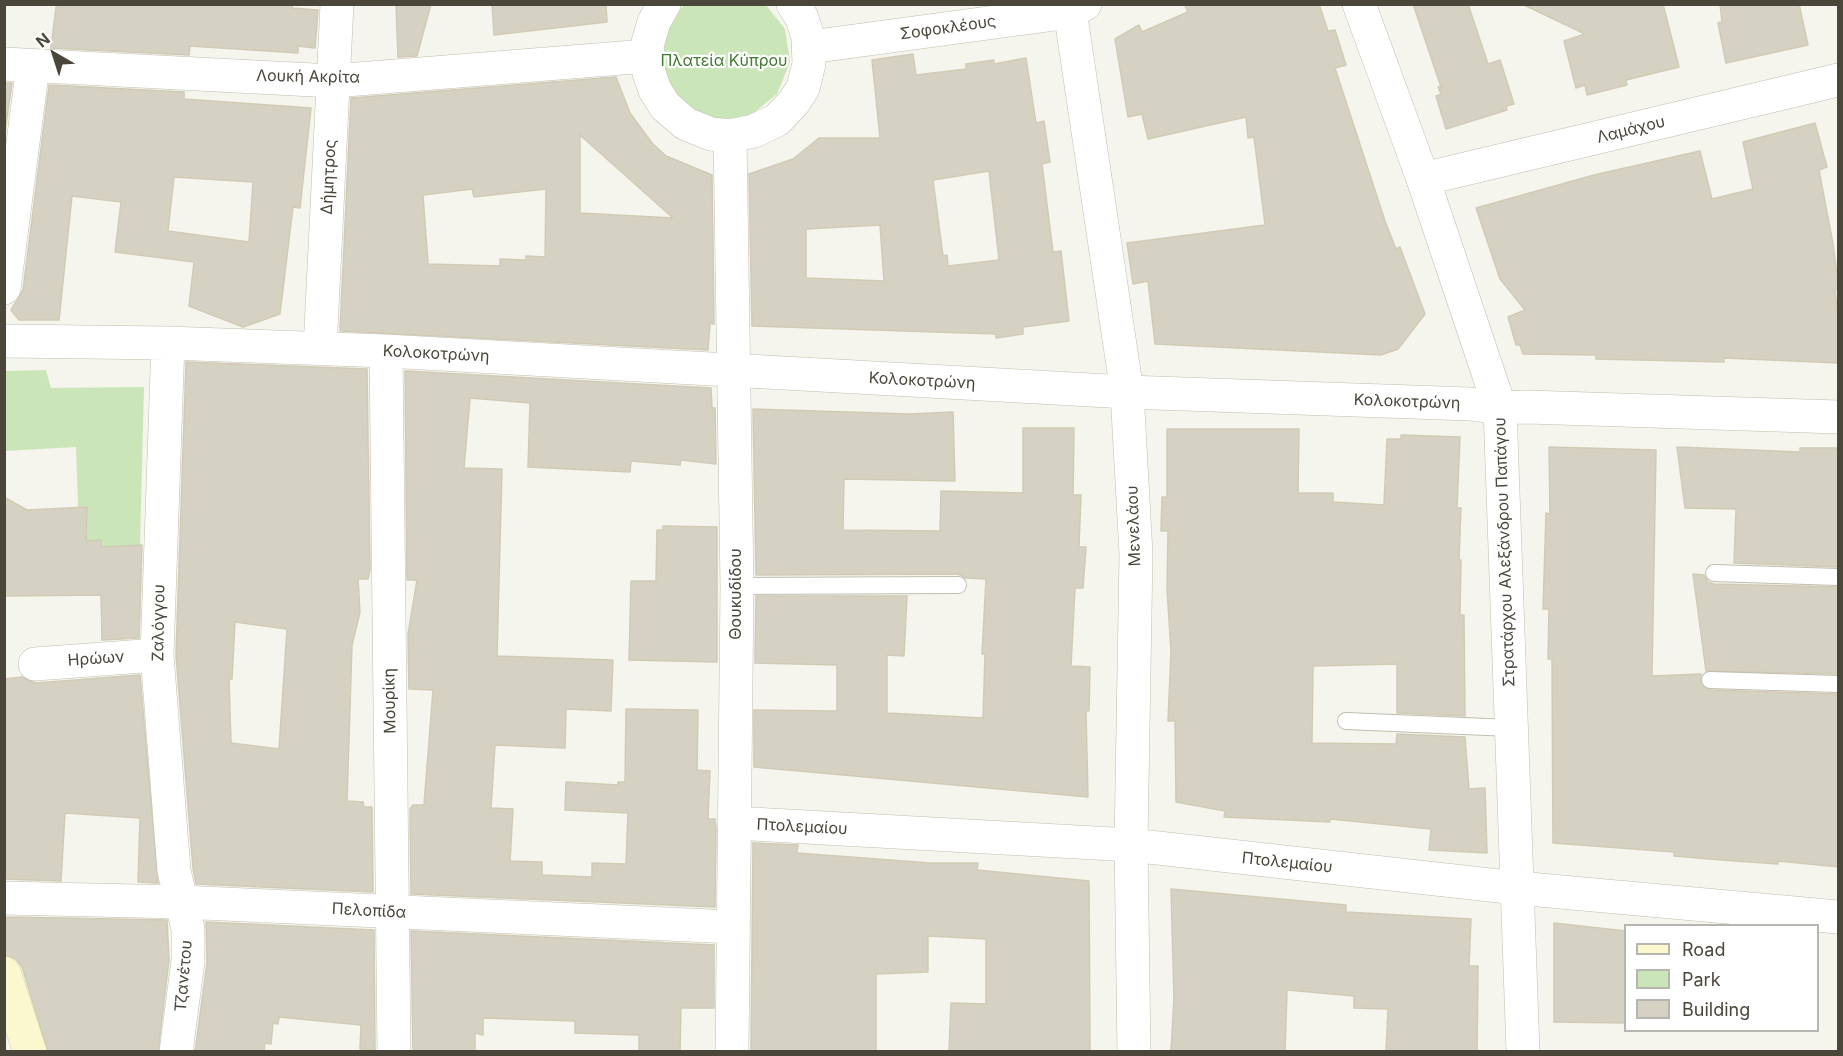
<!DOCTYPE html>
<html>
<head>
<meta charset="utf-8">
<style>
	body { margin:0 }
	#map { position:relative; width:1843px; height:1056px; overflow:hidden; background:#f5f4ed; font-family:Inter,sans-serif }
	canvas { display:block }
	.frame { position:absolute; inset:0; border:6px solid #4a463a; pointer-events:none }
	.legend { position:absolute; left:1624px; top:924px; width:195px; height:108px; box-sizing:border-box; background:#fff; border:2px solid #b7b5b0; margin:0; padding:8px 10px; list-style:none; font-size:18px; color:#4a463a }
	.legend li { display:flex; align-items:center; gap:12px; height:30px }
	.legend b { width:30px; border:2px solid #b7b5b0 }
	.north { position:absolute; left:24px; top:24px; width:60px; height:60px; -webkit-text-stroke:4px #fff; paint-order:stroke; rotate:321deg; font-size:16px; font-weight:700; line-height:24px; text-align:center; color:#4a463a }
	.north::after { content:''; display:block; margin:auto; width:21px; height:27px; background:#4a463a; clip-path:polygon(50% 0,100% 100%,50% 72%,0 100%) }
</style>
</head>
<body>
<div id="map">
<canvas width="1843" height="1056"></canvas>
<div class="frame"></div>
<ul class="legend">
<li><b style="height:8px;background:#fbf8d0"></b>Road</li>
<li><b style="height:16px;background:#cae6b9"></b>Park</li>
<li><b style="height:16px;background:#d6d2c3"></b>Building</li>
</ul>
<div class="north">N</div>
</div>
<script>
const c = document.querySelector('canvas').getContext('2d');
c.lineJoin = 'round';
function paint(path, color) { c.fillStyle = color; c.fill(path, 'evenodd'); }
const shape = rows => new Path2D(rows.map(r => 'M' + r).join(''));
function stroke(path, color, width, dash) { c.strokeStyle = color; c.lineWidth = width; c.lineCap = dash ? 'butt' : 'round'; c.setLineDash(dash || []); c.stroke(path); }
function label(font, color, halo, rows, align = 'center') {
  c.font = font + ' Inter,sans-serif'; c.lineWidth = 4.5; c.setLineDash([]); c.textBaseline = 'middle'; c.strokeStyle = halo; c.fillStyle = color; for (const [text, x, y, turn = 0] of rows) {
    c.save(); c.translate(x, y); c.rotate((+turn || 0) * Math.PI / 180); c.textAlign = isNaN(turn) ? turn : align; if (halo) c.strokeText(text, 0, 0); c.fillText(text, 0, 0); c.restore();
  }
}
paint(shape([
	[685,5,766,5,785,29,790,62,777,94,751,115,717,120,685,108,664,81,659,48,672,15],
	[46,370,51,388,144,387,140,545,101,547,101,540,86,541,87,508,78,507,76,447,5,451,5,371]
]), '#cae6b9');
const building = shape([
	[60,4,293,4,292,8,318,10,315,48,298,46,298,53,190,46,189,55,51,48,56,7,60,7,60,4],
	[396,4,431,4,417,56,398,57,396,4],
	[492,4,606,4,607,22,494,35,492,4],
	[1184,4,1319,4,1328,31,1335,30,1346,65,1335,68,1385,221,1396,249,1400,247,1425,314,1398,349,1381,355,1155,344,1148,281,1133,284,1127,243,1265,225,1254,137,1248,138,1246,117,1148,139,1142,114,1128,117,1115,39,1139,25,1142,32,1188,12,1184,4],
	[1413,4,1468,4,1488,64,1500,60,1514,104,1506,106,1507,110,1446,129,1436,96,1441,94,1438,87,1441,87,1413,4],
	[1522,4,1663,4,1679,67,1626,80,1627,85,1587,95,1585,85,1576,88,1564,41,1585,34,1522,4],
	[1720,4,1799,4,1808,45,1726,63,1718,23,1722,22,1720,4],
	[913,54,916,75,966,69,966,64,994,60,994,64,1026,58,1036,123,1044,121,1050,162,1042,164,1053,252,1061,251,1069,321,1023,327,1023,334,996,338,996,334,752,326,749,174,793,159,819,138,880,138,872,60,913,54],
	[989,171,999,260,948,266,947,255,943,256,933,180,989,171],
	[880,225,884,281,806,278,806,229,880,225],
	[616,77,630,113,652,143,666,156,712,175,714,324,710,323,708,350,340,331,351,98,616,77],
	[580,135,673,218,580,213,580,135],
	[472,189,474,197,546,189,545,257,526,256,526,260,500,259,500,266,428,264,423,195,472,189],
	[4,83,12,83,4,139,4,83],
	[49,85,184,92,184,99,311,108,300,208,293,207,280,314,243,327,189,306,194,262,115,252,121,202,72,196,59,320,19,320,11,310,23,290,49,85],
	[174,177,253,182,249,242,168,231,174,177],
	[1815,123,1827,167,1819,170,1833,244,1839,289,1835,290,1839,323,1839,363,1724,358,1724,362,1596,359,1596,355,1523,354,1520,345,1516,345,1508,317,1525,310,1500,279,1476,208,1594,175,1700,151,1712,199,1753,189,1743,142,1815,123],
	[186,362,367,369,370,569,368,579,358,579,360,612,352,645,347,801,363,802,364,807,372,807,373,892,196,884,193,868,176,655,186,362],
	[235,622,287,629,279,749,231,743,229,679,232,679,235,622],
	[405,371,711,388,712,408,715,408,716,464,681,460,680,465,631,461,630,472,528,467,530,403,470,398,464,468,502,469,497,656,613,660,611,711,566,709,565,748,495,745,491,808,513,809,510,861,542,862,542,875,592,877,592,863,626,864,628,813,565,810,566,782,618,785,618,782,625,782,626,709,698,710,697,770,710,771,708,819,715,819,716,829,715,907,411,894,410,809,413,805,424,805,433,690,409,689,408,634,417,580,407,580,405,371],
	[753,409,910,414,953,412,955,481,844,479,843,530,940,531,941,491,1023,493,1023,428,1074,428,1073,495,1081,495,1079,547,1086,547,1083,588,1075,588,1071,666,1090,667,1089,711,1086,711,1088,797,754,767,754,710,837,711,837,665,755,663,756,596,907,596,904,656,887,655,887,713,983,718,985,654,982,654,986,579,966,578,958,574,756,575,753,409],
	[1167,429,1299,429,1298,493,1333,493,1333,502,1384,505,1387,439,1401,439,1401,435,1460,437,1457,508,1461,508,1459,560,1461,560,1460,615,1464,615,1465,716,1397,713,1397,664,1313,666,1312,743,1396,744,1397,734,1465,737,1469,789,1485,788,1487,853,1429,850,1431,829,1330,819,1330,822,1224,817,1225,811,1176,802,1175,721,1168,721,1171,651,1167,589,1168,531,1161,531,1162,497,1167,497,1167,429],
	[1549,447,1656,450,1652,676,1701,674,1701,684,1710,690,1839,694,1839,867,1778,861,1778,864,1721,860,1674,856,1674,852,1553,843,1552,659,1548,659,1549,609,1543,609,1546,513,1550,514,1549,447],
	[1677,447,1800,452,1800,448,1839,448,1839,567,1734,563,1736,509,1685,508,1677,447],
	[4,497,27,510,87,507,86,541,101,540,101,547,142,545,139,638,102,640,101,595,4,596,4,497],
	[663,526,717,527,717,662,629,660,631,581,656,581,657,530,663,530,663,526],
	[1693,574,1704,575,1708,582,1714,584,1839,587,1839,674,1706,671,1693,574],
	[140,675,158,883,138,882,140,818,65,813,61,881,4,879,4,679,22,677,36,683,140,675],
	[753,843,798,845,797,853,930,863,978,863,977,870,1089,881,1090,1052,949,1050,951,1003,986,1004,986,939,928,936,928,972,876,974,876,1052,751,1052,753,843],
	[1171,889,1346,905,1346,912,1471,919,1469,966,1478,966,1477,1052,1386,1052,1388,1009,1354,1008,1354,996,1287,990,1285,1052,1171,1052,1174,998,1171,889],
	[6,917,167,920,169,960,158,1052,48,1052,22,967,16,959,4,955,6,917],
	[206,922,374,930,375,1050,360,1049,361,1025,279,1017,278,1024,273,1023,271,1044,265,1043,264,1052,195,1052,207,963,206,922],
	[1554,923,1626,931,1626,1023,1554,1022,1554,923],
	[411,931,714,945,714,1008,681,1008,680,1052,639,1052,639,1035,575,1033,575,1021,483,1018,483,1035,475,1033,475,1052,413,1052,411,931]
]);
paint(building, '#d6d2c3');
stroke(building, '#d1cbb6', 1.5);
const service = shape([
	[1714,573,1838,577],
	[737,586,958,585],
	[1710,680,1838,684],
	[1346,721,1511,728]
]);
const minor = shape([
	[664,4,654,22,647,46,649,73,655,90,665,106,686,124,711,134,730,136,754,131,777,120,794,102,803,88,809,64,808,37,802,18,793,4],
	[1069,4,1127,392,1136,554,1131,845,1134,1052],
	[810,47,1070,12,1085,4],
	[4,64,333,81,647,56],
	[730,136,737,586,732,1052],
	[1423,179,1838,80],
	[4,288,33,66],
	[4,341,168,343,386,351,1127,392,1470,404,1500,408,1527,407,1838,417],
	[168,343,157,655,174,871,188,929,188,961,176,1052],
	[320,349,337,4],
	[386,351,394,1052],
	[35,664,157,655],
	[734,823,1131,845,1517,888,1838,917],
	[4,898,180,902,733,927]
]);
const tertiary = shape([
	[1359,4,1423,179,1500,408,1523,1052]
]);
const secondary = shape([
	[4,973,30,1052]
]);
stroke(service, '#c0beaf', 18);
stroke(minor, '#c0beaf', 34);
stroke(tertiary, '#c0beaf', 34);
stroke(secondary, '#d2cd9f', 34);
stroke(service, '#fff', 16);
stroke(minor, '#fff', 33);
stroke(tertiary, '#fff', 33);
stroke(secondary, '#fbf8d0', 33);
label('16px', '#4a463a', '#fff', [
	["Σοφοκλέους",948,28,-8],
	["Λουκή Ακρίτα",308,77,1],
	["Λαμάχου",1631,130,-14],
	["Δήμητρος",329,177,-87],
	["Κολοκοτρώνη",436,354,3],
	["Κολοκοτρώνη",922,381,3],
	["Κολοκοτρώνη",1407,402,2],
	["Μενελάου",1134,526,-92],
	["Στρατάρχου Αλεξάνδρου Παπάγου",1505,552,-92],
	["Θουκυδίδου",736,594,-90],
	["Ζαλόγγου",159,623,-89],
	["Ηρώων",96,659,-4],
	["Μουρίκη",390,701,-91],
	["Πτολεμαίου",802,827,3],
	["Πτολεμαίου",1287,863,6],
	["Πελοπίδα",369,911,3],
	["Τζανέτου",184,976,-85]
]);
label('16px', '#3f7930', '#fff', [
	["Πλατεία Κύπρου",724,61]
]);
</script>
</body>
</html>
